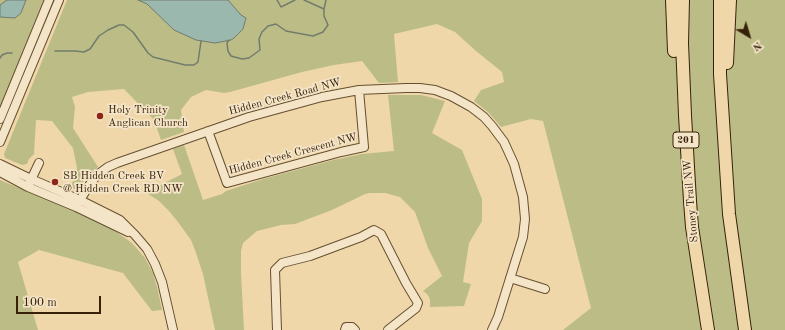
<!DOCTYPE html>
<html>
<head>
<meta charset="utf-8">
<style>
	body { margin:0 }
	#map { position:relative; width:785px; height:330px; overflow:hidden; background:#efd7aa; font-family:"Old Standard TT",serif }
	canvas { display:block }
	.north { position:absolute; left:729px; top:16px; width:40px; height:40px; -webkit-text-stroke:3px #f5e5c8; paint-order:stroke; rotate:142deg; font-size:11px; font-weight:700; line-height:16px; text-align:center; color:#372209 }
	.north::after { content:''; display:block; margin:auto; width:14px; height:18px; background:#372209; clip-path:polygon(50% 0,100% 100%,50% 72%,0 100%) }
	.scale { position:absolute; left:16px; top:296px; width:85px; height:18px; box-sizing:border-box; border:2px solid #372209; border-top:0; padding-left:5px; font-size:12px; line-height:14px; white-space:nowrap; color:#372209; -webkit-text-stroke:3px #f5e5c8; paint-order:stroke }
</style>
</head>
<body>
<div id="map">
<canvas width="785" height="330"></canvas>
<div class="north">N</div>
<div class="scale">100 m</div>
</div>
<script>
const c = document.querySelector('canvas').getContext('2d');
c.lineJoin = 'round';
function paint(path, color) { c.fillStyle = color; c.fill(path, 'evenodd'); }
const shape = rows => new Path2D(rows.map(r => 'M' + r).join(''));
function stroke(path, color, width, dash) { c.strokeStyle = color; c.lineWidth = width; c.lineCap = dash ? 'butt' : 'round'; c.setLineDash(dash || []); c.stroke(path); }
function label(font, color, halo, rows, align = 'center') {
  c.font = font + ' "Old Standard TT",serif'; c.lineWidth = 3.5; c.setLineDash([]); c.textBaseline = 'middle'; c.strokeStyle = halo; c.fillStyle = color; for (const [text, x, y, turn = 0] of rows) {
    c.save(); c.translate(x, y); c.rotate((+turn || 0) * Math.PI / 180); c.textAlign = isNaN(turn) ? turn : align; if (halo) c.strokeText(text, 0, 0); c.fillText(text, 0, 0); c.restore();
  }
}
paint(shape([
	[0,0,46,0,0,111],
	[67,0,785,0,785,330,563,330,591,308,543,121,531,119,501,127,488,112,474,101,481,90,504,82,502,72,476,51,455,32,437,24,394,34,398,82,379,83,362,61,334,65,302,72,230,92,224,93,206,90,191,97,181,110,184,132,161,140,154,120,124,89,88,92,72,97,75,107,73,128,98,167,77,188,74,189,71,187,77,168,73,148,52,121,36,120,34,154,29,159,27,164,22,165,5,158,4,154],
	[388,95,421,95,445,101,432,133,462,150,482,199,482,221,469,243,463,282,471,284,464,306,430,307,430,300,429,297,427,294,423,291,442,276,428,248,415,212,400,197,385,193,370,193,365,194,332,210,295,224,281,225,257,231,243,243,241,251,241,273,244,330,215,330,203,274,195,250,191,240,178,222,169,211,159,201,145,192,155,188,182,174,173,149,184,145,203,200,222,194,226,191,263,179,333,160,362,154,394,151],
	[0,180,70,209,108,226,132,243,145,258,153,273,158,291,162,310,152,311,123,273,39,250,18,262,38,330,0,330]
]), '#bcbd86');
const water = shape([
	[7,0,26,0,21,13,15,18,0,17,0,5,7,0],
	[138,0,228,0,241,15,246,18,243,29,234,38,231,40,215,43,196,40,174,30,147,4,138,0]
]);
paint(water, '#9ab8ae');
stroke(water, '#727c6c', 1);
stroke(shape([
	[277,0,281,7,295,0],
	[324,9,326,0],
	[229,40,227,43,228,51,231,56,242,59,249,58,260,50,259,39,262,32,268,26,276,24,286,31,313,36,323,32,328,25,324,16,324,9,304,0],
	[55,51,75,51,84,52,90,49,99,36,108,30,119,25,124,25,133,32,148,53,153,57,185,65,194,65,198,62,201,41],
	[0,58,2,55,7,53,12,53]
]), '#727c6c', 1.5);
const minor = shape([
	[0,119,49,0],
	[208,131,227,183,341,152,364,147,359,90],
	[0,142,59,0],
	[0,164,31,179,80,200,120,220,135,235,147,249,155,264,162,282,173,330],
	[0,172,28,187,76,207,128,232],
	[29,184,39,163],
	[76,207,88,187,97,175,108,167,117,163,249,117,322,97,359,90,406,88,420,88,435,90,451,96,471,107,484,117,492,126,504,142,514,164,523,197,525,219,523,237,498,317,492,330],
	[510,278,545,289],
	[277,330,275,270,282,263,310,256,361,237,374,230,381,234,406,283,418,303,416,308,388,330],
	[345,330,346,327,352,327,355,330]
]);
const highway = shape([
	[672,0,674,51],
	[683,0,682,43,685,115,690,201,692,227,708,330],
	[720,0,720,74,729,214,745,330],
	[727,63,730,0]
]);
stroke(minor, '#654f31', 10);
stroke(highway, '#372209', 14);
stroke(minor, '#f5e5c8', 8);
stroke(highway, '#efd7aa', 12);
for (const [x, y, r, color] of [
	[100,116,4,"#8f2418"],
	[55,182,4,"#8f2418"]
]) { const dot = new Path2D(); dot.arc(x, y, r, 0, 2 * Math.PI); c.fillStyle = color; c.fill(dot); stroke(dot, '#f5e5c8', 1.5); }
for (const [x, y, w] of [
	[686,140,26]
]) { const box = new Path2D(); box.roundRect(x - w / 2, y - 8, w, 16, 3); c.fillStyle = '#f5e5c8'; c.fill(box); stroke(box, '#372209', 1); }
label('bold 10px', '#372209', null, [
	["201",686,140]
]);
label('11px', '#372209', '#f5e5c8', [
	["Hidden Creek Road NW",285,97,-15],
	["Hidden Creek Crescent NW",293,154,-15],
	["Stoney Trail NW",691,201,-95]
]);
label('11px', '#372209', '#f5e5c8', [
	["Holy Trinity",108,110],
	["Anglican Church",108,123],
	["SB Hidden Creek BV",63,176],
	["@ Hidden Creek RD NW",63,189]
], 'left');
</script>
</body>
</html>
